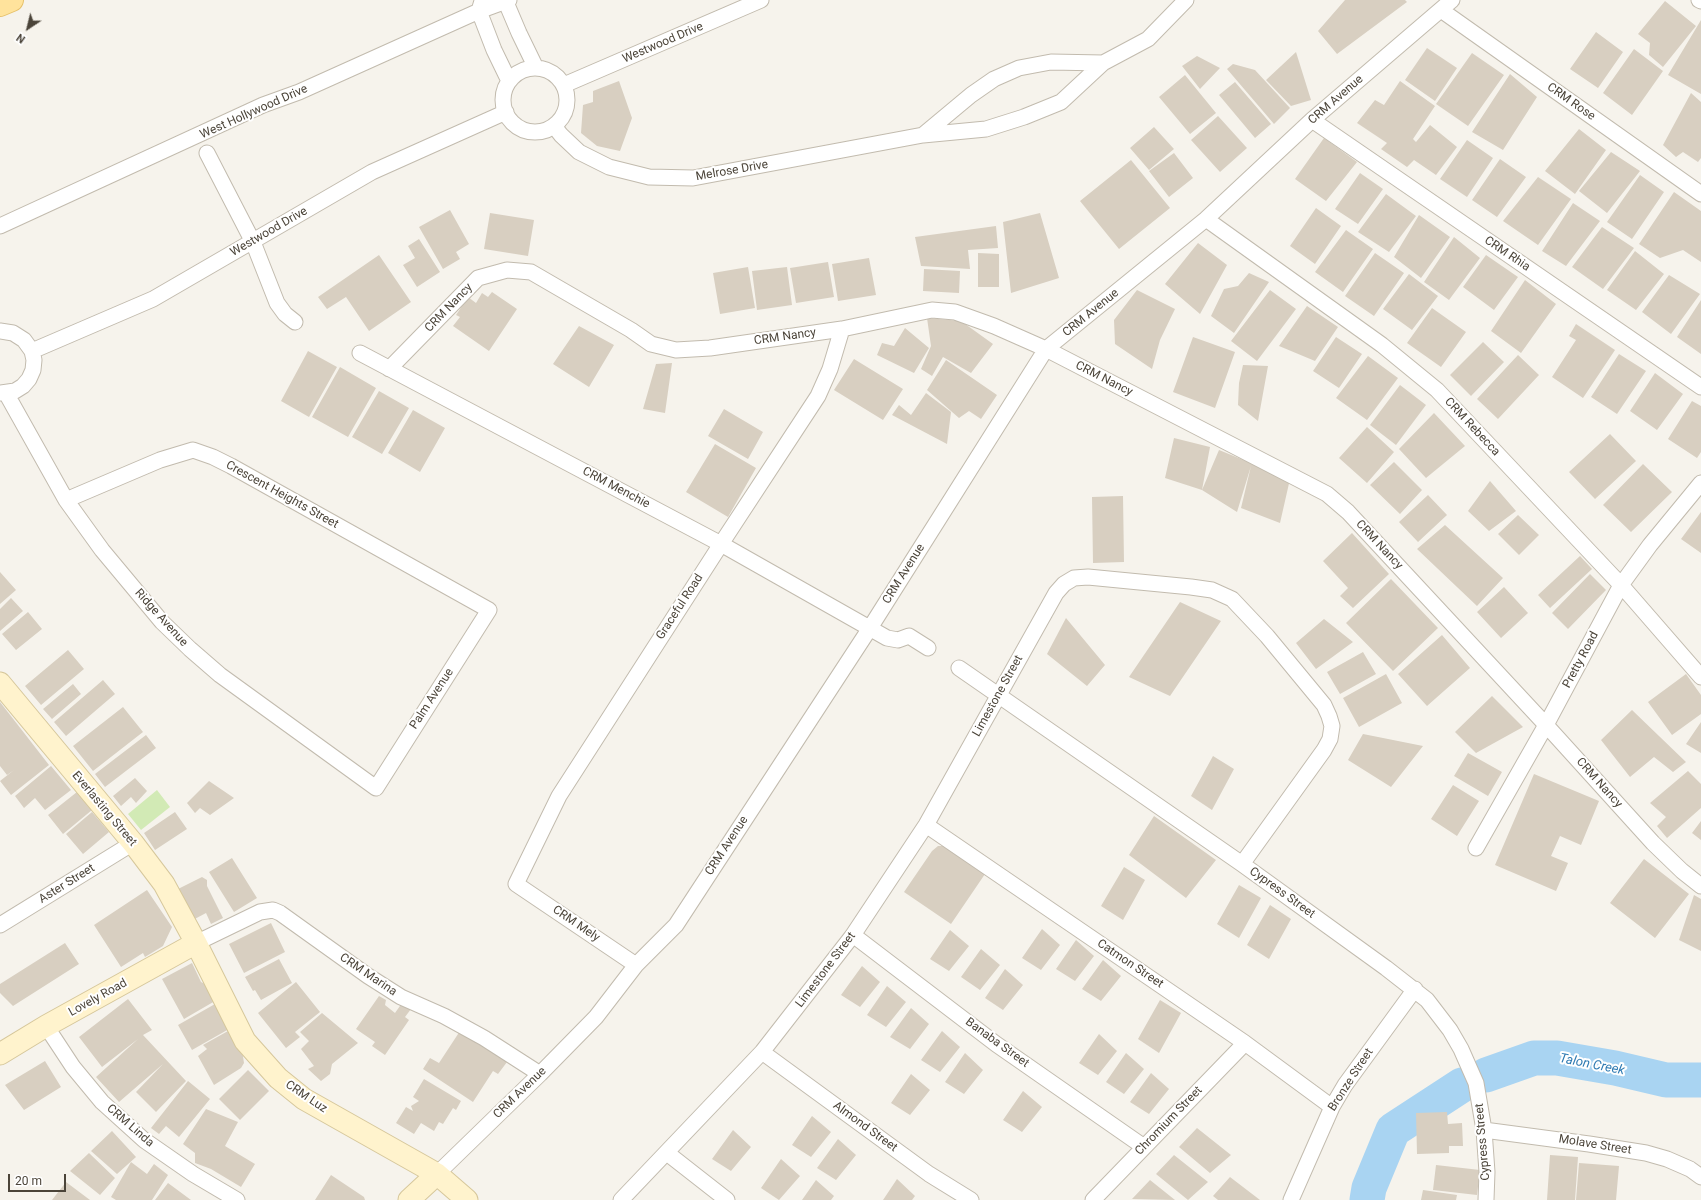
<!DOCTYPE html>
<html>
<head>
<meta charset="utf-8">
<style>
	body { margin:0 }
	#map { position:relative; width:1701px; height:1200px; overflow:hidden; background:#f6f3ec; font-family:Roboto,sans-serif }
	canvas { display:block }
	.north { position:absolute; left:8px; top:8px; width:40px; height:40px; -webkit-text-stroke:3px #fff; paint-order:stroke; rotate:215deg; font-size:11px; font-weight:700; line-height:16px; text-align:center; color:#4b4439 }
	.north::after { content:''; display:block; margin:auto; width:14px; height:18px; background:#4b4439; clip-path:polygon(50% 0,100% 100%,50% 72%,0 100%) }
	.scale { position:absolute; left:8px; top:1174px; width:58px; height:18px; box-sizing:border-box; border:2px solid #4b4439; border-top:0; padding-left:5px; font-size:12px; line-height:14px; white-space:nowrap; color:#4b4439; -webkit-text-stroke:3px #fff; paint-order:stroke }
</style>
</head>
<body>
<div id="map">
<canvas width="1701" height="1200"></canvas>
<div class="north">N</div>
<div class="scale">20 m</div>
</div>
<script>
const c = document.querySelector('canvas').getContext('2d');
c.lineJoin = 'round';
function paint(path, color) { c.fillStyle = color; c.fill(path, 'evenodd'); }
const shape = rows => new Path2D(rows.map(r => 'M' + r).join(''));
function stroke(path, color, width, dash) { c.strokeStyle = color; c.lineWidth = width; c.lineCap = dash ? 'butt' : 'round'; c.setLineDash(dash || []); c.stroke(path); }
function label(font, color, halo, rows, align = 'center') {
  c.font = font + ' Roboto,sans-serif'; c.lineWidth = 4; c.setLineDash([]); c.textBaseline = 'middle'; c.strokeStyle = halo; c.fillStyle = color; for (const [text, x, y, turn = 0] of rows) {
    c.save(); c.translate(x, y); c.rotate((+turn || 0) * Math.PI / 180); c.textAlign = isNaN(turn) ? turn : align; if (halo) c.strokeText(text, 0, 0); c.fillText(text, 0, 0); c.restore();
  }
}
paint(shape([
	[157,790,170,807,141,830,128,814]
]), '#d2eab5');
stroke(shape([
	[1486,1075,1534,1058,1557,1058,1615,1068,1666,1080,1701,1080],
	[1367,1200,1369,1188,1393,1130,1462,1085]
]), '#a9d4f2', 35);
paint(shape([
	[1345,0,1405,0,1407,2,1337,54,1318,31],
	[1665,1,1696,26,1663,67,1649,55,1650,43,1638,34],
	[1701,20,1701,94,1668,75],
	[1596,32,1623,52,1598,88,1570,69],
	[1427,48,1457,68,1435,101,1405,80],
	[1634,49,1663,71,1632,115,1603,93],
	[1296,52,1311,100,1291,106,1266,80],
	[1472,53,1504,75,1468,126,1436,104],
	[1197,56,1220,68,1200,89,1182,66],
	[1233,64,1255,70,1290,108,1274,124,1227,69],
	[1510,74,1537,97,1503,150,1472,132],
	[1185,75,1216,113,1190,134,1159,97],
	[619,81,632,118,620,151,597,146,581,133,583,105,593,102,593,91],
	[1400,81,1435,106,1413,139,1416,142,1430,125,1457,147,1436,175,1414,160,1407,167,1381,149,1387,143,1357,123,1375,100,1384,105],
	[1235,82,1271,124,1255,138,1219,95],
	[1691,93,1701,102,1701,158,1698,162,1683,152,1676,157,1663,145],
	[1218,116,1247,148,1220,172,1191,140],
	[1154,127,1174,149,1149,170,1130,148],
	[1579,129,1606,150,1575,194,1545,171],
	[1324,138,1357,162,1326,201,1295,179],
	[1467,140,1493,158,1467,197,1440,179],
	[1611,152,1640,171,1607,213,1579,191],
	[1174,153,1193,178,1169,197,1149,171],
	[1500,159,1526,177,1497,217,1472,200],
	[1131,160,1170,208,1119,249,1080,201],
	[1360,173,1383,189,1358,224,1335,209],
	[1640,175,1664,192,1632,239,1607,222],
	[1538,177,1571,199,1538,245,1503,221],
	[1674,192,1701,211,1701,262,1683,250,1660,258,1639,244],
	[1386,194,1416,216,1389,252,1358,232],
	[1573,203,1600,221,1566,266,1542,251],
	[1316,208,1341,226,1315,264,1290,246],
	[450,210,469,244,456,252,460,259,443,269,419,227],
	[490,213,534,220,528,256,484,249],
	[1040,213,1059,278,1011,293,1003,222],
	[1419,215,1450,237,1421,278,1394,257],
	[996,226,998,248,968,250,970,269,921,266,915,237],
	[1602,227,1634,248,1603,289,1572,267],
	[1346,230,1373,249,1343,292,1315,272],
	[1454,237,1480,258,1449,300,1424,282],
	[419,239,440,272,417,287,403,265,415,258,408,246],
	[1198,243,1227,265,1200,314,1165,284],
	[1635,251,1664,274,1636,310,1607,290],
	[978,253,999,254,999,287,978,287],
	[1375,253,1404,273,1374,316,1345,296],
	[379,255,411,302,369,331,346,297,327,309,318,297],
	[1486,255,1518,277,1494,310,1463,287],
	[869,258,876,295,838,301,832,264],
	[828,262,834,297,796,303,790,268],
	[748,267,755,308,720,314,713,273],
	[787,267,792,305,757,310,752,271],
	[924,269,960,271,959,293,923,291],
	[1249,273,1269,282,1234,333,1211,316,1224,289,1238,286],
	[1409,274,1438,296,1412,330,1383,309],
	[1669,275,1700,294,1671,334,1642,312],
	[1525,280,1556,304,1521,353,1491,331],
	[1137,290,1175,309,1160,340,1152,369,1115,344,1114,320],
	[1270,290,1296,309,1257,361,1231,341],
	[492,292,517,309,489,351,453,326,460,317,456,315,468,297,476,303,482,293,488,297],
	[1701,300,1701,354,1677,337],
	[1307,306,1338,327,1315,361,1279,346],
	[1432,308,1466,332,1441,367,1407,343],
	[927,318,961,321,993,344,971,373,943,357,932,376,921,369,931,346],
	[1576,324,1615,350,1583,398,1552,377,1576,340,1569,336],
	[579,326,614,345,589,387,553,364],
	[905,328,929,348,914,373,877,355,882,343,894,346],
	[1193,337,1235,352,1215,408,1173,392],
	[1336,337,1362,354,1339,388,1313,371],
	[1483,342,1504,362,1471,396,1450,375],
	[308,351,337,367,309,417,281,401],
	[1619,354,1646,371,1617,414,1591,397],
	[1518,355,1539,375,1498,419,1477,399],
	[1368,356,1398,378,1367,420,1336,398],
	[854,359,903,389,883,420,834,390],
	[946,360,997,395,981,419,969,411,959,418,927,390],
	[672,363,665,413,643,409,656,364],
	[1243,365,1268,366,1258,421,1238,405,1239,383],
	[340,367,376,388,348,437,312,417],
	[1655,373,1683,394,1657,430,1630,411],
	[1400,385,1426,405,1396,445,1370,425],
	[379,391,409,408,382,454,352,437],
	[926,393,951,412,947,444,892,415,899,405,911,415],
	[1692,401,1701,406,1701,452,1697,458,1668,439],
	[724,409,763,432,748,459,708,436],
	[413,410,445,428,420,472,388,453],
	[1434,413,1465,446,1426,478,1399,449],
	[1367,427,1394,452,1367,483,1339,458],
	[1610,434,1636,461,1595,499,1569,472],
	[1174,438,1210,447,1202,490,1219,450,1290,479,1280,523,1241,508,1251,466,1237,512,1202,490,1165,478],
	[715,444,756,468,728,517,686,492],
	[1394,462,1422,490,1400,514,1370,485],
	[1643,464,1672,492,1631,532,1603,505],
	[1490,481,1516,511,1489,531,1468,511],
	[1428,495,1447,515,1418,542,1399,522],
	[1123,496,1124,562,1093,563,1092,497],
	[1701,512,1701,553,1681,539],
	[1518,515,1539,535,1519,555,1498,534],
	[1445,525,1503,578,1477,606,1417,549],
	[1352,533,1389,574,1353,608,1340,596,1348,588,1323,561],
	[1580,556,1592,569,1550,608,1538,595],
	[0,572,16,590,0,604],
	[1590,574,1606,590,1568,629,1552,613],
	[1391,579,1438,628,1393,671,1346,623],
	[1504,587,1528,613,1501,638,1477,612],
	[11,598,23,611,0,631,0,609],
	[1180,602,1221,621,1170,696,1129,677],
	[28,612,42,629,16,650,2,634],
	[1066,618,1105,665,1087,686,1047,654],
	[1324,619,1353,642,1316,669,1296,643],
	[1442,635,1470,668,1427,706,1398,674],
	[68,650,84,669,41,705,25,686],
	[1363,652,1376,674,1340,694,1327,672],
	[1386,674,1402,703,1359,727,1343,698],
	[1686,674,1701,695,1701,714,1672,735,1648,702],
	[103,680,115,694,66,736,54,722],
	[73,684,81,694,52,719,43,709],
	[1492,696,1523,727,1476,753,1455,732],
	[0,702,49,765,11,795,0,781,14,770,7,775,0,766],
	[123,707,143,732,93,771,73,746],
	[1632,710,1686,762,1673,772,1654,757,1630,777,1601,740],
	[1701,722,1701,753,1686,744],
	[1363,734,1423,746,1391,787,1348,760],
	[146,735,156,748,105,787,95,774],
	[1468,753,1502,772,1488,796,1454,776],
	[1213,756,1234,769,1212,810,1191,796],
	[51,766,71,790,45,810,35,798,24,808,15,796],
	[1688,771,1701,784,1701,808,1667,838,1657,826,1666,817,1650,803],
	[1534,774,1599,801,1581,845,1560,836,1551,856,1568,863,1556,891,1495,865],
	[135,778,147,791,136,803,131,797,121,806,113,796],
	[209,781,234,798,210,815,200,808,195,813,187,803],
	[1453,785,1479,801,1457,836,1431,819],
	[77,792,92,810,63,834,48,815],
	[92,812,109,832,83,854,66,834],
	[175,812,187,829,155,850,144,833],
	[1154,816,1216,860,1186,898,1129,855],
	[1701,821,1701,840,1692,833],
	[938,846,943,846,985,874,951,924,904,892,932,851],
	[232,858,257,898,234,912,209,872],
	[1644,859,1689,894,1655,938,1610,903],
	[1124,867,1145,880,1123,920,1101,906],
	[202,877,207,880,207,886,223,918,211,924,206,913,191,921,176,890],
	[1239,885,1261,898,1239,938,1217,924],
	[147,890,172,927,163,946,145,957,143,953,121,967,94,925],
	[1694,895,1701,899,1701,951,1679,940],
	[1270,905,1291,919,1269,959,1247,945],
	[271,923,285,952,244,973,229,944],
	[1042,929,1060,945,1041,970,1022,958],
	[950,930,969,946,949,971,930,959],
	[1076,940,1094,956,1075,981,1056,969],
	[65,943,79,964,13,1006,0,993,0,984],
	[981,949,1000,965,980,990,961,977],
	[279,959,292,983,261,1000,255,990,253,991,245,977],
	[1103,960,1121,976,1101,1001,1082,989],
	[192,963,201,982,205,984,215,1001,184,1019,162,979],
	[862,966,880,982,860,1007,841,995],
	[1005,969,1023,985,1003,1010,985,998],
	[296,982,320,1012,295,1032,300,1037,286,1048,258,1013],
	[887,986,906,1002,886,1027,867,1015],
	[379,996,386,1000,385,1005,395,1013,402,1003,411,1009,405,1017,409,1020,385,1055,372,1046,375,1042,356,1029],
	[128,999,152,1030,143,1035,186,1081,156,1112,136,1092,163,1064,119,1102,96,1077,138,1039,102,1067,79,1037],
	[1160,1000,1181,1013,1159,1053,1138,1039],
	[215,1004,229,1029,192,1050,178,1025],
	[911,1008,929,1024,910,1049,890,1037],
	[322,1013,358,1043,332,1064,330,1074,321,1081,308,1069,314,1066,301,1049,309,1041,300,1032],
	[228,1031,241,1044,244,1063,241,1068,214,1085,198,1056,207,1049,203,1045],
	[460,1031,507,1062,498,1074,493,1071,473,1102,423,1069,430,1058,439,1063],
	[942,1031,960,1047,940,1072,921,1060],
	[1099,1034,1117,1051,1098,1075,1079,1063],
	[965,1053,983,1070,964,1094,945,1082],
	[1126,1053,1144,1069,1124,1094,1106,1082],
	[45,1061,61,1087,24,1110,5,1085],
	[248,1070,269,1091,240,1120,219,1099],
	[1151,1073,1169,1089,1149,1114,1130,1102],
	[911,1074,930,1090,910,1115,891,1103],
	[424,1079,461,1101,456,1110,453,1108,443,1124,439,1122,434,1131,421,1123,414,1134,396,1123,406,1107,413,1111,411,1106,419,1101,413,1097],
	[188,1081,210,1099,179,1137,166,1126,159,1134,151,1128],
	[1023,1091,1042,1107,1022,1132,1003,1120],
	[206,1109,238,1122,225,1146,255,1164,241,1187,211,1169,195,1163,195,1153,183,1144],
	[1447,1112,1448,1124,1462,1123,1463,1146,1449,1146,1449,1153,1417,1154,1416,1113],
	[812,1116,831,1132,811,1157,792,1145],
	[1197,1128,1231,1155,1210,1173,1179,1147],
	[733,1130,751,1147,731,1171,712,1159],
	[112,1131,136,1157,117,1174,91,1151],
	[838,1139,856,1155,836,1180,817,1168],
	[89,1153,115,1178,100,1195,70,1171],
	[1174,1155,1208,1182,1188,1200,1156,1174],
	[1550,1155,1578,1157,1575,1200,1547,1200],
	[781,1159,800,1176,779,1200,761,1188],
	[131,1162,147,1174,154,1164,168,1175,152,1200,116,1200,111,1197],
	[1579,1163,1619,1166,1616,1200,1576,1200],
	[1436,1165,1480,1170,1477,1195,1433,1190],
	[331,1175,364,1197,365,1200,315,1200],
	[1230,1177,1260,1200,1218,1200,1213,1196],
	[897,1179,915,1196,912,1200,883,1200],
	[816,1180,834,1196,831,1200,802,1200],
	[1150,1180,1175,1200,1132,1199],
	[66,1182,90,1200,52,1200],
	[168,1183,191,1200,155,1200],
	[1423,1190,1457,1195,1456,1200,1421,1200]
]), '#d8cfc1');
const street = shape([
	[505,0,519,33,536,68],
	[1699,0,1701,1],
	[482,1,479,11,494,50,509,81],
	[1441,10,1701,194],
	'503 100a32 32 0 1 1 64 0a32 32 0 1 1-64 0Z',
	[564,85,761,0],
	[1312,120,1701,387],
	[554,126,561,135,579,152,609,167,649,177,693,178,923,135,986,129,1024,117,1061,102,1103,63,1148,39,1186,0],
	[923,135,971,95,994,79,1019,68,1051,62,1103,63],
	[207,153,253,242,277,303,285,314,295,322],
	[1206,219,1382,345,1437,390,1621,585,1701,677],
	[0,226,263,105,299,92,479,11,509,0],
	[0,331,13,333,24,340,32,351,34,360,33,370,29,379,23,386,15,391,0,393],
	[32,351,153,299,372,172,506,112],
	[360,353,721,544,887,638,898,640,909,636,928,648],
	[389,369,478,278,507,270,531,272,631,330,651,344,676,350,710,348,842,329,932,310,955,312,994,326,1046,349,1327,494,1348,512,1546,725,1653,843,1682,871,1701,886],
	[6,393,66,500,102,550,162,622,190,649,220,675,376,788,489,610,231,466,213,457,193,450,160,460,66,500],
	[959,668,1242,864,1386,968,1427,1000,1450,1030,1461,1049,1476,1083,1484,1130,1487,1172,1486,1200],
	[926,825,1245,1043,1332,1107],
	[1476,848,1546,725,1621,585,1650,545,1701,483],
	[0,925,133,843],
	[853,935,996,1044,1144,1147],
	[196,943,260,912,273,910,280,913,368,976,401,997,444,1016,484,1038,540,1074],
	[636,965,516,884,559,796,721,544,818,396,830,369,842,329],
	[46,1026,73,1067,102,1102,144,1140,193,1174,237,1200],
	[762,1052,929,1174,971,1200],
	[1484,1130,1589,1144,1646,1153,1667,1159,1690,1169,1701,1177],
	[667,1153,727,1200],
	[437,1174,540,1074,596,1017,636,965,676,925,870,628,1046,349,1206,219,1312,120,1452,0],
	[621,1200,762,1052,853,935,926,825,1056,593,1064,584,1074,578,1088,577,1191,587,1212,590,1232,599,1267,636,1324,705,1329,716,1332,726,1330,739,1324,750,1242,864],
	[1093,1200,1245,1043],
	[1291,1200,1332,1107,1345,1085,1415,989]
]);
const secondary = shape([
	[0,683,133,843,164,884,196,943,245,1041,278,1078,304,1099,437,1174,467,1200],
	[0,1054,46,1026,196,943],
	[409,1200,437,1174]
]);
const primary = shape([
	[0,5,12,0]
]);
stroke(street, '#c2bbae', 17);
stroke(secondary, '#d6c79b', 23);
stroke(primary, '#e6c16a', 24);
stroke(street, '#fff', 15);
stroke(secondary, '#fff3cd', 21);
stroke(primary, '#ffe39c', 22);
label('12px', '#4b4439', '#fff', [
	["Westwood Drive",663,43,-23],
	["CRM Avenue",1336,100,-41],
	["CRM Rose",1571,102,35],
	["West Hollywood Drive",254,112,-24],
	["Melrose Drive",732,171,-10],
	["Westwood Drive",269,232,-30],
	["CRM Rhia",1507,254,34],
	["CRM Nancy",449,308,-46],
	["CRM Avenue",1091,313,-39],
	["CRM Nancy",785,337,-8],
	["CRM Nancy",1104,379,27],
	["CRM Rebecca",1472,427,47],
	["CRM Menchie",616,488,28],
	["Crescent Heights Street",282,495,29],
	["CRM Nancy",1379,545,47],
	["CRM Avenue",904,574,-58],
	["Graceful Road",680,607,-57],
	["Ridge Avenue",161,618,48],
	["Pretty Road",1581,660,-62],
	["Limestone Street",998,696,-61],
	["Palm Avenue",432,699,-57],
	["CRM Nancy",1599,783,48],
	["Everlasting Street",104,809,50],
	["CRM Avenue",727,846,-57],
	["Aster Street",67,884,-32],
	["Cypress Street",1282,893,36],
	["CRM Mely",576,924,34],
	["Catmon Street",1130,964,34],
	["Limestone Street",826,970,-53],
	["CRM Marina",368,975,34],
	["Lovely Road",98,998,-29],
	["Banaba Street",997,1043,36],
	["Bronze Street",1351,1080,-57],
	["CRM Avenue",520,1093,-44],
	["CRM Luz",306,1097,34],
	["Chromium Street",1169,1121,-46],
	["CRM Linda",130,1126,41],
	["Almond Street",865,1127,36],
	["Cypress Street",1483,1142,-95],
	["Molave Street",1595,1145,9]
]);
label('italic 13px', '#2e7ab2', '#fff', [
	["Talon Creek",1592,1065,11]
]);
</script>
</body>
</html>
